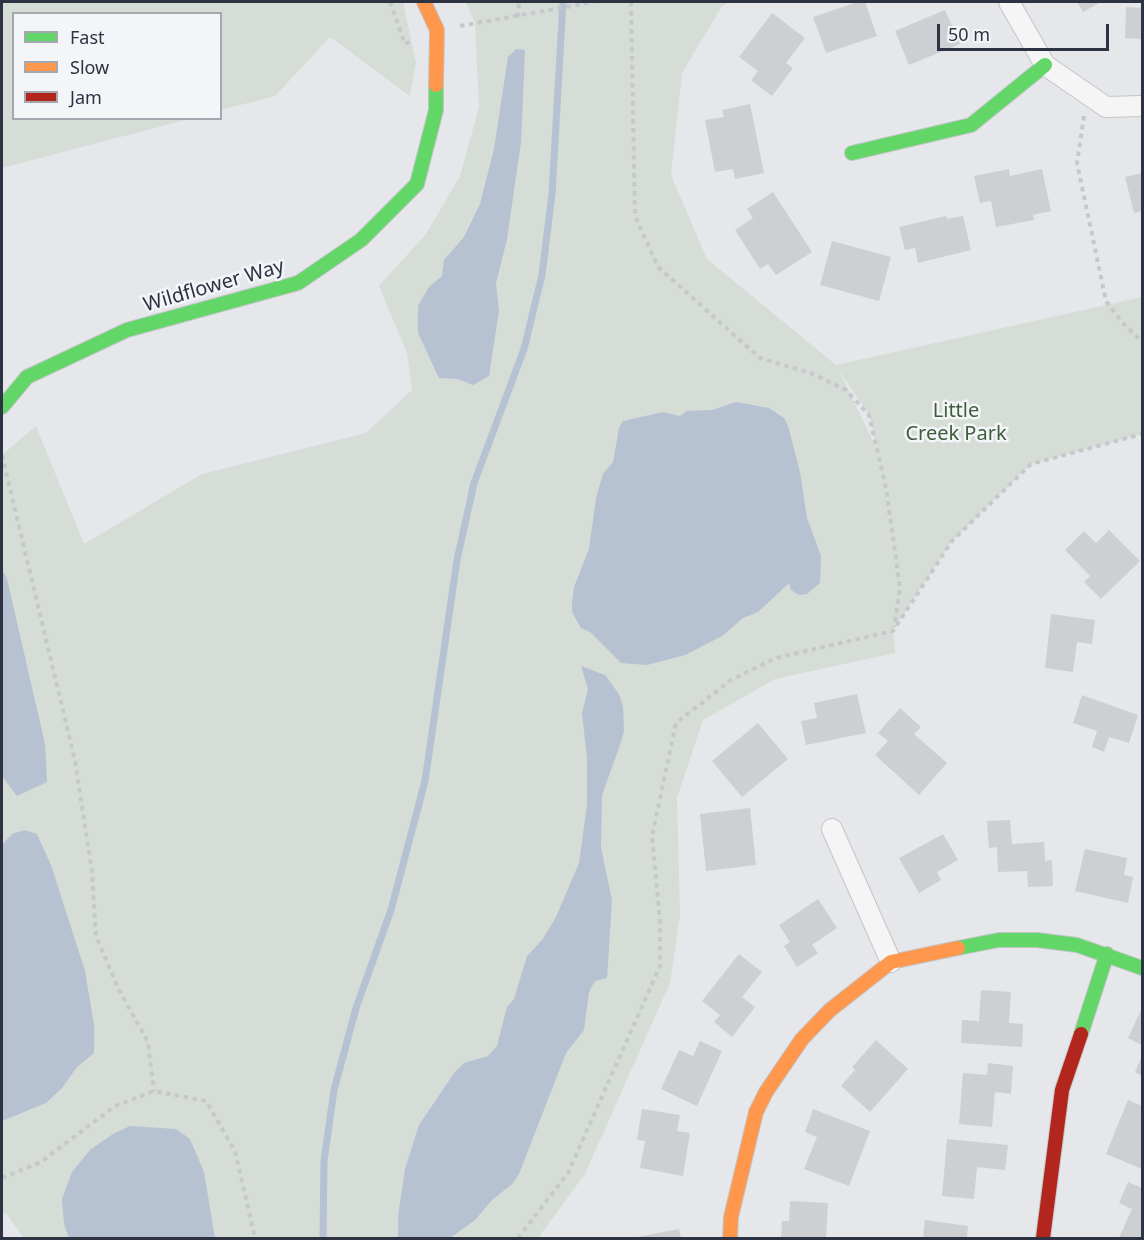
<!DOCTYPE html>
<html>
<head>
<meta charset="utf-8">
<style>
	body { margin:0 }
	#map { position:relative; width:1144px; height:1240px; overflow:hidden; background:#e5e7ea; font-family:"Noto Sans",sans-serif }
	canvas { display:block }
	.frame { position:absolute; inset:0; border:3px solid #2d3342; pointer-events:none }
	.legend { position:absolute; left:12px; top:12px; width:210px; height:108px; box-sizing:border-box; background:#f4f5f8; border:2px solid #a4a7af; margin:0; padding:8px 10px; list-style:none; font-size:18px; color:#2d3342 }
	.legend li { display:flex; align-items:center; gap:12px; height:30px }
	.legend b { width:30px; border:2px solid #a4a7af }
	.scale { position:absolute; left:937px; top:24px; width:172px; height:27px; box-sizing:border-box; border:3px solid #2d3342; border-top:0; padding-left:8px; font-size:18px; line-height:21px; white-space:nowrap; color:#2d3342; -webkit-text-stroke:4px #f4f5f8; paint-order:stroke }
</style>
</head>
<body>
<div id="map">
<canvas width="1144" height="1240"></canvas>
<div class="frame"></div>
<ul class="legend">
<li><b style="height:8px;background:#63d668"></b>Fast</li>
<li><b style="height:8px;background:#ff974d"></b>Slow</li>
<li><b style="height:8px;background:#b3261e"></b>Jam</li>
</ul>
<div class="scale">50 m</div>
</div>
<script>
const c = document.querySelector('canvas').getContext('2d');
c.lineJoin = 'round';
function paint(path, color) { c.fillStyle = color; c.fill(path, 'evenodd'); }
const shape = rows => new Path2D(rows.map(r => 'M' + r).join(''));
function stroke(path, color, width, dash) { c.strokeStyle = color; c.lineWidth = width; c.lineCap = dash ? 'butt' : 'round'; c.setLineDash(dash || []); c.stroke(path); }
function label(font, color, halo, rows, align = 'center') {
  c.font = font + ' "Noto Sans",sans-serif'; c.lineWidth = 5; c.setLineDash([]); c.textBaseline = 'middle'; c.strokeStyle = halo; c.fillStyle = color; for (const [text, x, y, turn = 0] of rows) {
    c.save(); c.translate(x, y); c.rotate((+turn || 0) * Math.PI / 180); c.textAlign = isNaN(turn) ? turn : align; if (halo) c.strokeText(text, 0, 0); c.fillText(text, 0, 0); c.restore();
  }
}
paint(shape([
	[2,2,403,2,416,63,410,96,330,37,275,96,221,110,220,14,14,14,14,118,189,119,2,168],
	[466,2,730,2,722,6,682,73,671,175,707,259,836,365,1142,297,1142,434,1031,464,952,541,893,631,895,653,775,679,703,720,677,798,680,915,670,983,585,1174,538,1238,24,1238,8,1216,2,1212,2,455,36,426,84,544,202,474,366,433,412,390,407,353,379,286,426,234,460,176,479,107,475,23],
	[839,370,869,415,877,450]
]), '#d5ddd6');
paint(shape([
	[516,49,525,50,521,142,507,239,496,283,499,311,489,376,473,385,458,379,439,378,418,333,418,306,429,287,442,276,444,260,464,237,480,204,494,149,508,57],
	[736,402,769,408,784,418,788,426,800,472,807,518,821,556,820,583,807,594,799,595,791,590,789,583,758,612,743,618,722,636,685,655,647,665,621,663,590,632,581,628,572,612,572,604,574,587,589,549,596,498,603,474,613,462,619,428,623,421,663,412,680,416,687,411,712,410],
	[2,569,7,579,45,744,47,782,17,796,2,776],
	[581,666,605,675,619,694,623,706,624,731,620,745,602,795,601,848,612,900,607,978,595,981,589,992,584,1030,566,1053,519,1174,512,1184,492,1200,475,1220,450,1238,398,1238,398,1216,405,1169,419,1125,454,1073,464,1063,488,1056,497,1046,507,1007,514,999,527,956,543,939,556,917,579,863,587,805,587,758,582,713,588,689],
	[25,830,37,834,51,865,85,971,94,1025,94,1053,77,1067,62,1088,46,1103,2,1121,2,845,12,834],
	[130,1126,176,1129,190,1139,204,1172,215,1238,69,1238,64,1224,62,1199,72,1172,90,1150,113,1134]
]), '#b6c1d2');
stroke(shape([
	[323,1238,324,1161,334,1090,356,1008,391,910,425,781,457,560,474,483,524,349,542,275,552,194,563,2]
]), '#b6c1d2', 7);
paint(shape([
	[857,2,865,2,877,36,826,53,813,17],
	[1077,2,1101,2,1083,12],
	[1126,7,1142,8,1142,39,1125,38],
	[945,10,960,44,909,65,895,31],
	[772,13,805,38,786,63,793,68,772,96,751,80,758,71,739,57],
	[750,104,764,173,735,179,733,169,715,172,705,120,724,117,722,110],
	[1009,169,1010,176,1042,169,1051,211,1033,215,1034,220,996,227,991,201,980,203,974,176],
	[1142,173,1142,211,1134,213,1125,177],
	[773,192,812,252,776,275,768,264,760,269,735,230,753,218,747,209],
	[946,216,947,219,963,216,971,250,918,263,915,248,905,250,899,227],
	[832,241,891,257,879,301,820,285],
	[1109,530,1140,561,1101,599,1084,582,1090,576,1065,550,1084,531,1096,543],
	[1051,614,1095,620,1092,644,1077,642,1073,672,1045,668],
	[857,694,866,733,806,745,801,721,817,718,814,703],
	[1082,695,1138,715,1129,743,1109,737,1104,752,1092,747,1097,731,1073,723],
	[900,708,921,727,914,734,947,763,919,795,875,755,888,741,878,733],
	[758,723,788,759,742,797,712,761],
	[750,808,756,865,706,871,700,814],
	[1010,820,1012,844,1044,842,1045,861,1052,860,1053,886,1028,887,1027,871,998,872,997,847,989,848,987,821],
	[943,834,958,860,937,872,941,880,919,893,899,858],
	[1085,849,1127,858,1124,875,1133,877,1128,903,1075,891],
	[818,899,837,928,812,945,818,953,797,967,784,946,790,942,779,925],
	[739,954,762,972,742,997,755,1007,732,1037,714,1022,720,1015,702,1001],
	[981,990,1011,992,1009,1023,1023,1024,1022,1047,961,1043,962,1020,979,1021],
	[1142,1008,1142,1045,1128,1038],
	[876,1040,908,1069,870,1112,841,1086,855,1070,852,1067],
	[700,1041,722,1051,697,1106,661,1089,679,1050,693,1056],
	[1142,1056,1142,1076,1135,1072],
	[988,1063,1013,1066,1011,1094,995,1092,992,1127,959,1124,963,1073,987,1075],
	[1128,1100,1142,1106,1142,1169,1106,1154],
	[642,1109,680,1115,677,1131,690,1133,683,1176,640,1168,645,1141,637,1140],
	[813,1109,870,1131,849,1186,804,1169,817,1137,805,1132],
	[947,1139,1008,1145,1005,1170,977,1167,974,1199,942,1196],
	[1128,1182,1142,1188,1142,1238,1119,1238,1132,1209,1119,1203],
	[790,1201,828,1203,826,1238,781,1238,782,1221,789,1221],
	[925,1220,968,1226,967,1238,923,1238],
	[679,1229,681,1238,637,1238,637,1237]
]), '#cecfd2');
const street = shape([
	[1009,2,1045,65,1106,107,1142,106],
	[832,829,891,962]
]);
const fast = shape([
	[852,153,971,125,1045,65],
	[2,407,27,377,127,330,298,283,361,240,417,184,436,110,436,85],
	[958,948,999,940,1037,940,1077,945,1142,968],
	[1081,1034,1107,954]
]);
const slow = shape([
	[424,2,437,30,436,85],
	[730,1238,731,1217,756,1112,766,1092,802,1039,830,1010,891,962,958,948]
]);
const jam = shape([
	[1043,1238,1062,1090,1081,1034]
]);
stroke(street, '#c3c5c8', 22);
stroke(fast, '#c3c5c8', 16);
stroke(slow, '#c3c5c8', 16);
stroke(jam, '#c3c5c8', 16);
stroke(shape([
	[390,2,405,44,413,40],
	[631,2,635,216,658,267,760,358,813,374,846,390,869,415,886,488,900,588,894,627],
	[518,17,519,2],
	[460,26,594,2],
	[1084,116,1077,163,1106,301,1121,321,1142,342],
	[2,455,75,761,92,872,96,936,119,990,148,1042,154,1091],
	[2,1178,41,1162,115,1106,154,1091,206,1101,235,1151,255,1238],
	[518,1238,568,1173,660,966,660,921,652,836,676,723,731,680,776,658,893,631,952,541,1031,464,1142,434]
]), '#c6c8cb', 4, [4.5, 4.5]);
stroke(street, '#f5f5f6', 20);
stroke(fast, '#63d668', 14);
stroke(slow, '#ff974d', 14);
stroke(jam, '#b3261e', 14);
label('20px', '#2d3342', '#f4f5f8', [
	["Wildflower Way",214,286,-16]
]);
label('20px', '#3f5d3b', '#f4f5f8', [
	["Little",956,411],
	["Creek Park",956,434]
]);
</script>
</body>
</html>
